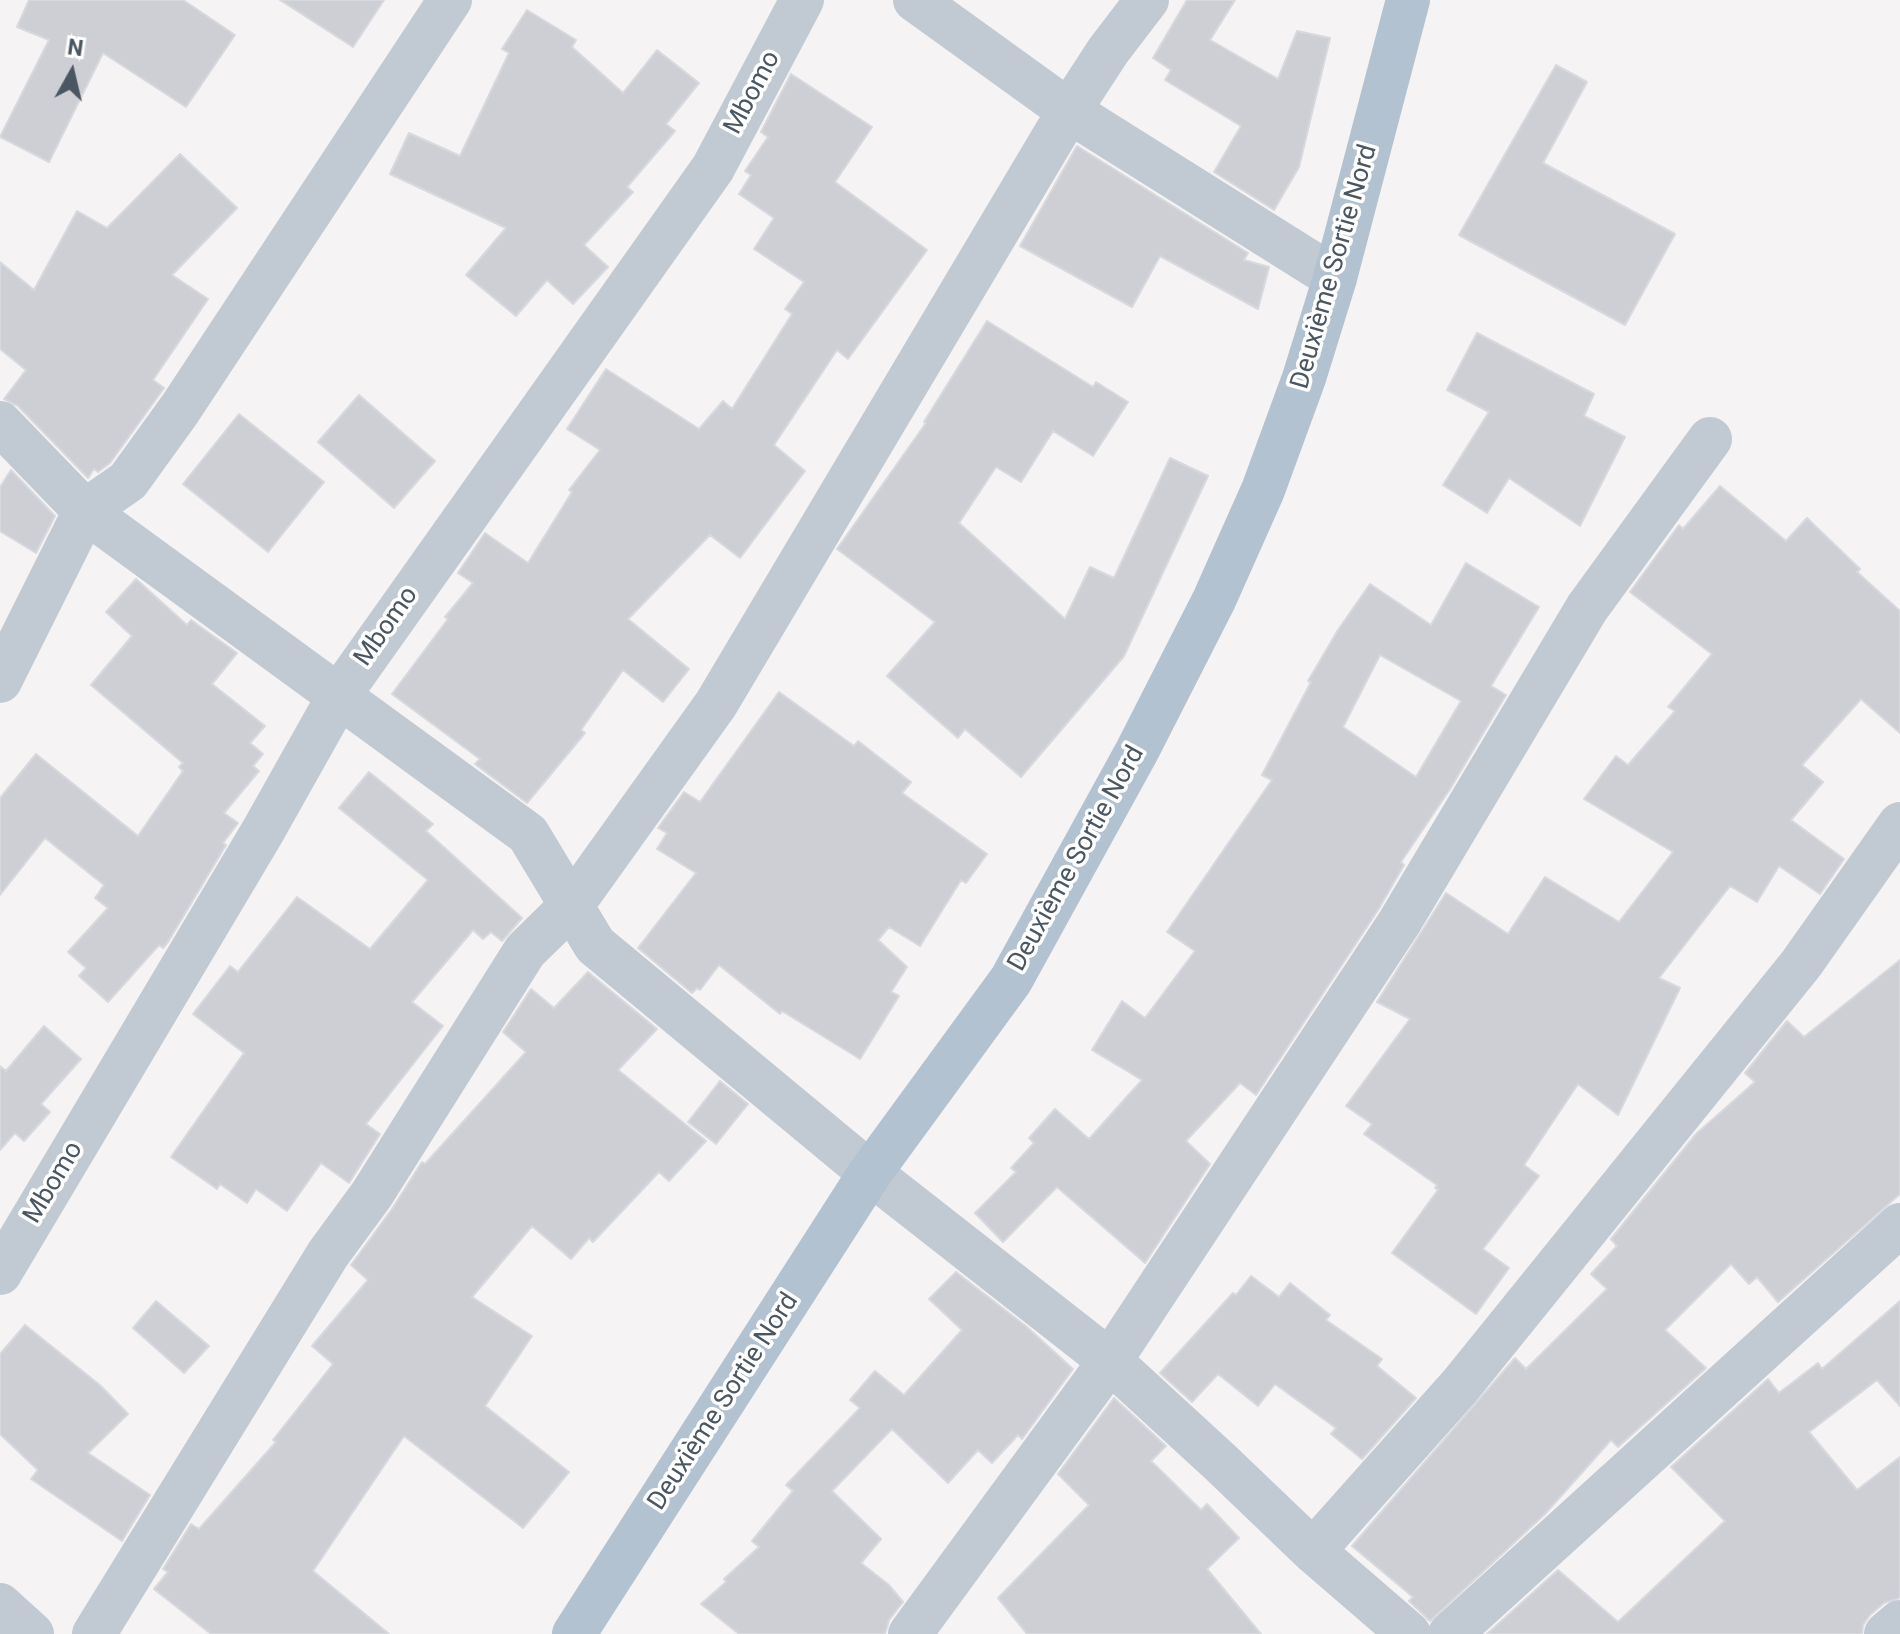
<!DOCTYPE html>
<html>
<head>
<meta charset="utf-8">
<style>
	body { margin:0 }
	#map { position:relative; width:1900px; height:1634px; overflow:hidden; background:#f5f3f3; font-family:Roboto,sans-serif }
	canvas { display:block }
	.north { position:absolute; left:32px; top:32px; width:80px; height:80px; -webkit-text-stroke:6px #fff; paint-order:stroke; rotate:8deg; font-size:22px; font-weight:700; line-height:32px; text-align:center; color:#4a5661 }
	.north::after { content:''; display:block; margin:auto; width:28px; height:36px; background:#4a5661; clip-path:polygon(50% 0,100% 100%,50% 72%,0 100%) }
</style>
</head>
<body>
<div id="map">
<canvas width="1900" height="1634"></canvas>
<div class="north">N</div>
</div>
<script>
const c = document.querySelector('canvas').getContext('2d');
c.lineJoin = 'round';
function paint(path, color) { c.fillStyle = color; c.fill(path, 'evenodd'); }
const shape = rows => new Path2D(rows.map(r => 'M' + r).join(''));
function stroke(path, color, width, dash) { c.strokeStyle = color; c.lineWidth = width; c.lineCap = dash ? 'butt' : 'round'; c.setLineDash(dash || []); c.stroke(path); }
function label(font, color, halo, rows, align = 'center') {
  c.font = font + ' Roboto,sans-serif'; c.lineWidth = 7; c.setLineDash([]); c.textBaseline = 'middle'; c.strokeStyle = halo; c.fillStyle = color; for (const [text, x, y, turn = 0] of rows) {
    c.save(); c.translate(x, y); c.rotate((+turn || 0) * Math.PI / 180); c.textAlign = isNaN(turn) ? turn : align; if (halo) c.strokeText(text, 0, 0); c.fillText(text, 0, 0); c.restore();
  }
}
const building = shape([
	[29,0,183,0,235,35,186,107,103,53,49,162,0,137,49,40,17,27,29,0],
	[280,0,384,0,353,47,280,0],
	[1187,0,1235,0,1210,40,1278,79,1297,31,1330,38,1299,167,1274,210,1214,172,1241,126,1165,80,1171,70,1153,58,1187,0],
	[527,10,576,40,572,47,623,93,657,50,699,83,666,124,675,131,627,187,633,192,584,245,608,267,573,304,547,280,516,316,466,275,506,228,390,174,409,133,460,156,509,53,502,49,527,10],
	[1556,65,1587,82,1543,163,1675,234,1625,325,1459,235,1556,65],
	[791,74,872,127,835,182,927,250,848,359,837,350,774,445,805,471,740,558,710,535,628,619,689,669,663,702,623,670,581,730,585,733,527,803,475,764,480,759,392,694,448,619,445,617,473,583,458,573,485,533,528,563,572,492,569,490,600,450,567,429,606,369,699,429,723,401,732,409,792,314,785,309,804,282,754,249,774,218,739,194,751,175,745,171,768,137,761,132,791,74],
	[1077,146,1248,253,1244,260,1269,267,1258,309,1160,256,1132,307,1020,246,1077,146],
	[180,154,237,208,172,275,208,299,153,380,164,388,159,395,110,463,98,472,94,469,88,478,18,406,4,399,26,370,0,349,0,262,34,290,77,211,107,228,180,154],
	[987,321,1093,387,1096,382,1128,402,1093,456,1053,431,1021,482,996,467,959,523,1065,619,1090,567,1114,578,1170,458,1208,476,1124,656,1021,777,965,729,958,738,887,676,935,622,837,549,926,423,924,422,987,321],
	[1477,333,1594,394,1584,416,1625,437,1580,526,1509,478,1487,513,1443,485,1489,412,1447,390,1477,333],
	[359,395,435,461,394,508,318,442,359,395],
	[239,414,324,482,268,552,183,484,239,414],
	[11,470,55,516,36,553,0,531,0,487,11,470],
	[1720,486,1786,541,1807,518,1860,569,1857,572,1900,611,1900,733,1861,699,1802,765,1823,782,1791,820,1844,859,1820,894,1779,866,1757,902,1730,886,1659,978,1680,988,1618,1115,1578,1084,1524,1165,1539,1176,1483,1249,1509,1268,1476,1314,1392,1253,1438,1190,1435,1188,1437,1185,1364,1134,1372,1124,1346,1106,1410,1019,1377,1002,1446,893,1508,934,1545,877,1619,922,1673,852,1584,799,1616,756,1628,765,1675,711,1668,707,1712,654,1630,592,1679,525,1683,529,1720,486],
	[1466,563,1539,607,1491,686,1506,695,1450,789,1401,862,1404,865,1378,910,1256,1095,1240,1083,1186,1141,1210,1164,1145,1263,1057,1187,1003,1242,975,1213,1016,1172,1011,1168,1034,1143,1029,1138,1055,1109,1089,1139,1142,1080,1092,1050,1122,1001,1145,1018,1195,951,1167,932,1272,780,1262,775,1311,682,1308,681,1338,630,1370,584,1431,625,1466,563],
	[1380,655,1461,701,1416,777,1343,727,1380,655],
	[136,579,187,625,191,620,237,653,212,684,265,726,250,743,263,754,253,766,259,771,224,813,238,823,223,843,226,845,168,942,163,948,159,945,108,1002,79,976,86,968,68,952,108,908,95,898,104,885,45,838,0,895,0,798,36,754,138,836,183,771,179,767,183,763,91,685,132,636,106,612,136,579],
	[779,692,854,746,858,741,911,782,902,793,987,854,966,883,961,880,920,946,889,927,878,940,907,967,891,992,899,996,860,1059,782,1011,780,1014,719,965,700,990,697,988,692,993,638,948,696,873,657,849,667,833,658,828,684,792,700,802,779,692],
	[369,772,433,824,426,831,522,918,502,941,491,932,483,939,473,930,412,1002,443,1026,366,1124,380,1134,349,1183,321,1163,287,1211,256,1189,247,1203,220,1184,217,1189,171,1157,244,1053,193,1014,230,966,238,972,297,897,370,949,428,880,339,808,369,772],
	[1900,960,1900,1194,1778,1302,1757,1277,1749,1284,1731,1264,1665,1330,1706,1368,1618,1447,1611,1440,1545,1514,1430,1621,1409,1601,1413,1597,1352,1546,1515,1358,1526,1369,1607,1289,1591,1274,1617,1246,1611,1239,1696,1134,1755,1082,1745,1073,1787,1021,1804,1037,1900,960],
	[588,972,657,1029,618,1070,706,1141,669,1181,659,1172,593,1242,589,1238,571,1259,532,1226,472,1297,532,1336,485,1406,569,1472,523,1528,404,1436,313,1571,389,1634,211,1634,154,1589,168,1572,163,1569,191,1524,199,1529,276,1442,273,1440,333,1364,312,1346,368,1280,351,1265,392,1209,422,1162,425,1164,526,1052,503,1032,531,989,554,1008,588,972],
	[44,1026,81,1059,41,1104,50,1112,24,1141,15,1133,0,1150,0,1066,6,1071,44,1026],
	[720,1081,748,1104,716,1144,688,1122,720,1081],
	[956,1272,1027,1327,1073,1369,1022,1439,1018,1435,992,1463,978,1450,948,1483,892,1429,832,1491,881,1539,861,1563,889,1585,903,1602,889,1620,885,1634,739,1634,701,1604,726,1582,724,1579,759,1547,752,1541,793,1491,786,1485,860,1408,850,1400,875,1371,904,1395,962,1330,929,1299,956,1272],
	[1251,1276,1279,1297,1290,1283,1330,1315,1326,1320,1382,1359,1377,1366,1416,1398,1362,1459,1331,1434,1336,1428,1275,1384,1258,1406,1218,1374,1192,1402,1160,1373,1233,1293,1236,1295,1251,1276],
	[156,1301,209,1346,184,1373,133,1328,156,1301],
	[1900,1301,1900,1406,1877,1380,1809,1432,1857,1490,1900,1457,1900,1598,1884,1603,1870,1615,1863,1625,1862,1634,1487,1634,1558,1570,1618,1622,1725,1521,1671,1467,1768,1379,1779,1393,1818,1363,1822,1369,1900,1301],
	[25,1325,101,1386,128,1414,88,1453,150,1495,122,1541,31,1479,38,1470,0,1434,0,1354,25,1325],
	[1114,1398,1166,1446,1151,1461,1201,1510,1207,1504,1239,1538,1207,1569,1261,1634,1027,1634,998,1598,1089,1505,1058,1474,1114,1398]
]);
paint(building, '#cdcfd5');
stroke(building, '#d7d9de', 2);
stroke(shape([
	[915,0,1069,111,1335,278],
	[0,423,85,511,528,834,595,945,870,1173,1110,1361,1220,1462,1313,1551,1409,1634],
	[0,681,85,511,128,481,180,409,450,0],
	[0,1273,263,831,340,694,713,168,802,0],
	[1313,1551,1460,1386,1801,964,1900,824],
	[0,1605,32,1634],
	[94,1634,328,1254,372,1194,525,951,572,905,716,704,1069,111,1108,51,1147,0],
	[910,1634,1110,1361,1399,923,1587,608,1710,439],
	[1450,1634,1900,1225],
	[1886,1634,1900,1622]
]), '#c1cad2', 44);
stroke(shape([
	[574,1634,870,1173,1011,980,1137,751,1214,600,1263,490,1304,378,1335,278,1408,0]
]), '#b3c2d1', 44);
label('26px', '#4a5661', '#fff', [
	["Mbomo",753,93,-62],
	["Deuxième Sortie Nord",1335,267,-74],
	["Mbomo",387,627,-55],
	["Deuxième Sortie Nord",1077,859,-61],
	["Mbomo",54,1183,-59],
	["Deuxième Sortie Nord",724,1402,-57]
]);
</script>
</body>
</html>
